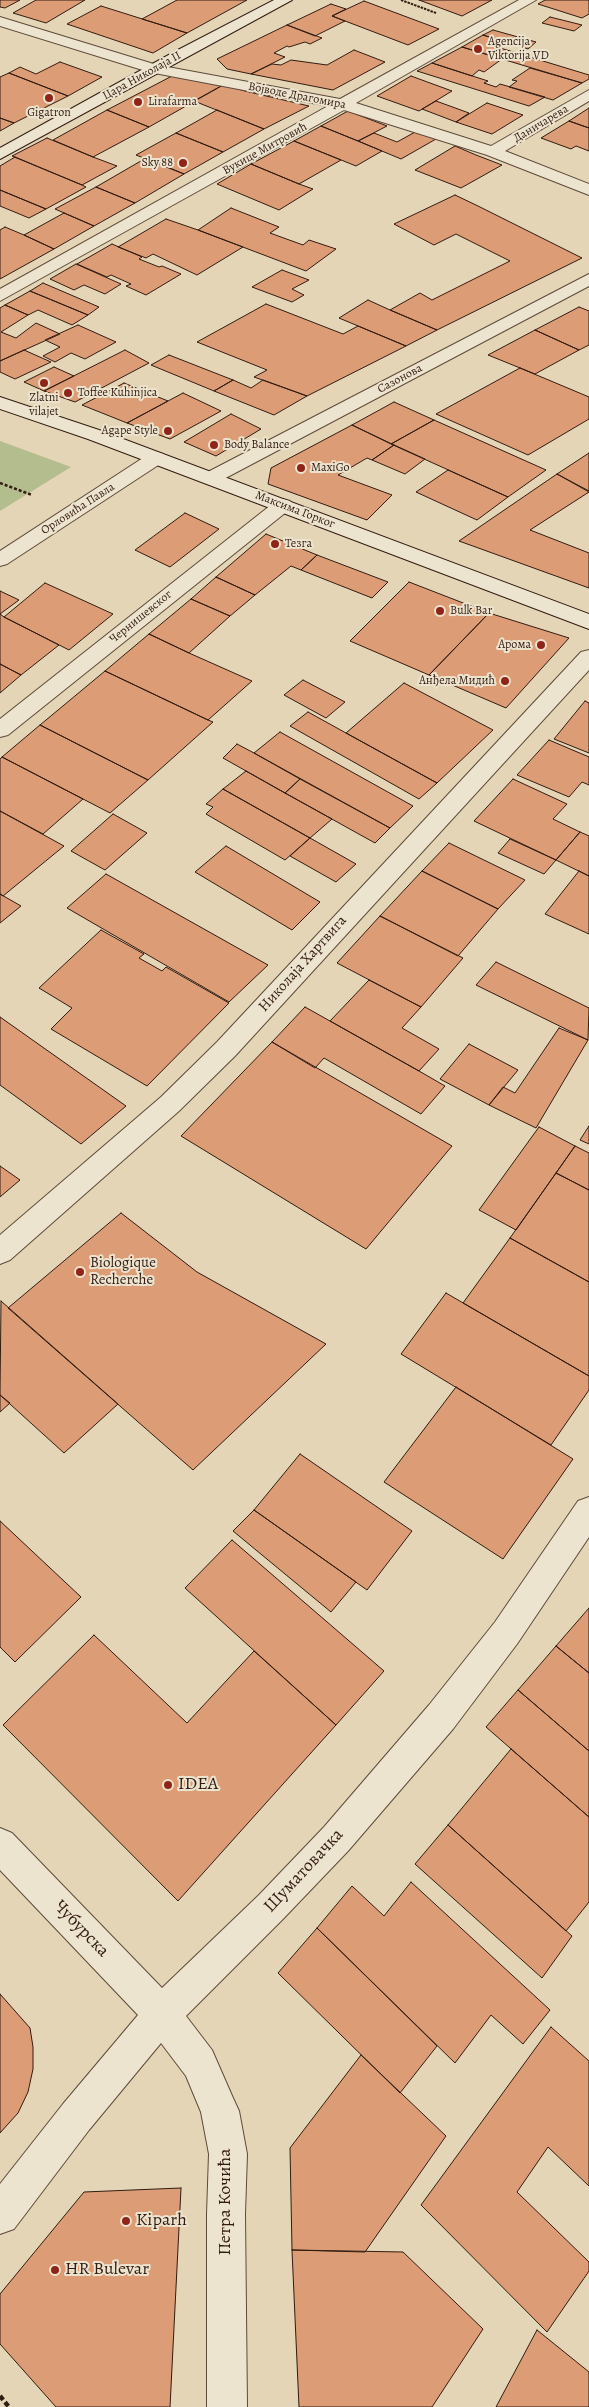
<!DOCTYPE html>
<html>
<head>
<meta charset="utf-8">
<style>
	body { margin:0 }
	canvas { display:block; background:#e3d5b5 }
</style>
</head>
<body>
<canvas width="589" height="2407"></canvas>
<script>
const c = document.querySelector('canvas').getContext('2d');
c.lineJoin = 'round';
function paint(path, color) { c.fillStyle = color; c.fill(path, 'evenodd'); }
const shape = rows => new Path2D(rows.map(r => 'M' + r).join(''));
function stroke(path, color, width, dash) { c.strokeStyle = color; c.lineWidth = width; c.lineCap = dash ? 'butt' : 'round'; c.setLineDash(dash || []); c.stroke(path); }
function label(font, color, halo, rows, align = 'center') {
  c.font = font + ' Alegreya,serif'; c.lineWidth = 4; c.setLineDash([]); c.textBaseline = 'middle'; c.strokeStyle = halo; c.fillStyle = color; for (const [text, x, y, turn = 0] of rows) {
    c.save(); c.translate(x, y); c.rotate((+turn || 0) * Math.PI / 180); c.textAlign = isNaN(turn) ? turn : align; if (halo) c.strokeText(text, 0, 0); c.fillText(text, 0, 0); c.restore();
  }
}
paint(shape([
	[0,441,71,467,0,511]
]), '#b4bd8d');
const building = shape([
	[0,0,20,0,5,8,0,7,0,0],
	[36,0,85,0,46,23,13,13,36,0],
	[177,0,247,0,187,33,142,19,177,0],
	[419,0,492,0,462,16,419,0],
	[545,0,589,0,589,14,582,18,538,4,545,0],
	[364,1,439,29,408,45,332,16,364,1],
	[331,4,346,9,332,16,345,21,315,36,287,25,331,4],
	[101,6,187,33,153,53,67,24,101,6],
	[550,17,582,25,574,31,542,23,550,17],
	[287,25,322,38,310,44,305,42,289,47,287,46,274,53,285,57,251,74,227,69,217,59,287,25],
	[493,30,536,42,528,49,483,35,493,30],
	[483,35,505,42,497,47,589,75,589,79,582,83,462,47,483,35],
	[462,47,502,59,484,72,479,70,472,76,432,63,462,47],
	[354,50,385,62,333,90,251,74,272,64,281,65,291,60,327,65,354,50],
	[60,62,102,77,68,96,9,73,20,67,36,74,60,62],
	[432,63,488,81,484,83,496,87,500,84,545,97,529,106,417,71,432,63],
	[530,68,582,83,553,100,509,87,517,81,512,80,530,68],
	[9,73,68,96,14,123,0,118,0,77,9,73],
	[172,76,223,85,149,127,107,110,172,76],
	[411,76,452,91,419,111,377,96,411,76],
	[223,85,245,91,309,106,264,129,194,101,223,85],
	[436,101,469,113,456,122,422,109,436,101],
	[487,103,523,115,492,134,456,122,487,103],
	[589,108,589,128,569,121,589,108],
	[107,110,149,127,93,157,53,140,107,110],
	[217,110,264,129,223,152,176,133,217,110],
	[348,111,387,126,358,141,321,126,348,111],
	[0,118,14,123,0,131,0,118],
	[569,121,589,128,589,151,576,146,571,149,541,138,569,121],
	[321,126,358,141,382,151,356,166,294,141,321,126],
	[417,131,436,139,401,159,358,141,374,133,397,142,417,131],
	[176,133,223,152,184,174,136,155,176,133],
	[47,138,93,157,117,166,82,185,12,156,47,138],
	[294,141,341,160,299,184,251,164,294,141],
	[455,146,476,155,502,165,461,188,415,170,455,146],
	[15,157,82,185,86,187,46,209,0,190,0,166,15,157],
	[146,158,184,174,135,203,96,187,146,158],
	[251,164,299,184,313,189,279,210,217,184,251,164],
	[96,187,135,203,94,226,55,209,96,187],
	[0,190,46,209,29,218,0,206,0,190],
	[455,195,478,206,582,258,437,330,390,310,420,293,432,300,510,261,456,234,434,245,394,224,455,195],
	[231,208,279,227,270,233,303,245,309,240,336,249,306,271,198,230,231,208],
	[64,213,94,226,54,249,24,235,64,213],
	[166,219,198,230,243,247,197,275,153,254,146,258,118,247,166,219],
	[5,227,24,235,54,249,0,279,0,230,5,227],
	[112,244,142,257,139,259,159,267,162,266,181,274,146,295,126,286,131,284,111,275,107,277,77,264,112,244],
	[76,264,121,284,105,294,84,285,74,290,50,279,76,264],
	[282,270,309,280,292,289,304,295,292,302,252,287,282,270],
	[43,283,99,307,88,315,30,291,43,283],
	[30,291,88,315,72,325,38,310,28,315,5,305,30,291],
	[368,300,390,310,437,330,406,346,339,318,368,300],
	[266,304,343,334,358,326,406,346,307,396,254,377,267,370,197,342,266,304],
	[5,305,28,315,1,332,16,338,36,323,60,334,0,361,0,308,5,305],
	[579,307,589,311,589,345,579,350,535,330,579,307],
	[78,325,116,342,85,359,71,353,55,362,43,356,60,347,45,340,78,325],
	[535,330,579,350,535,374,488,355,535,330],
	[24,350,51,362,15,379,0,372,0,361,24,350],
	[125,350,149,363,75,402,44,391,125,350],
	[169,355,233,380,214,391,151,365,169,355],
	[54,367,74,376,44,391,24,382,54,367],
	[520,368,589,397,589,419,528,455,436,414,520,368],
	[233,380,251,388,263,380,307,396,274,415,214,391,233,380],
	[124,383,168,401,127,423,82,405,124,383],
	[183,393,221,411,170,439,127,423,183,393],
	[394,402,434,420,391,444,352,425,394,402],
	[231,414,261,429,216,456,184,442,231,414],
	[434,420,546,470,508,497,391,444,434,420],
	[352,425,394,445,372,460,367,458,338,475,392,495,367,520,268,484,271,468,352,425],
	[394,445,425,459,405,474,372,460,394,445],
	[589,453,589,491,557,474,589,453],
	[448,470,508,497,477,520,416,492,448,470],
	[557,474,589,492,530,530,589,553,589,588,459,541,557,474],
	[185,513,219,529,170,567,135,550,185,513],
	[266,534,317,555,301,570,291,566,255,595,216,577,266,534],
	[317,555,388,582,372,598,301,570,317,555],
	[216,577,255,595,230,616,191,599,216,577],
	[409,582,489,613,429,675,350,641,409,582],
	[45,583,113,614,69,650,4,617,45,583],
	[0,591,19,600,0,614,0,591],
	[191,599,230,616,189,653,149,634,191,599],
	[489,613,569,638,506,708,429,675,489,613],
	[0,614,4,617,59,645,21,675,0,664,0,614],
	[149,634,189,653,252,681,208,720,105,671,149,634],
	[0,664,21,675,0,693,0,664],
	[105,671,208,720,213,722,148,780,40,725,105,671],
	[303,680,345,702,326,718,284,695,303,680],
	[404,683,493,730,437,783,346,733,404,683],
	[585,701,589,703,589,753,554,739,585,701],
	[308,712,346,733,437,783,419,799,290,726,308,712],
	[40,725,148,780,110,813,2,757,40,725],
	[280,732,413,806,390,828,254,753,280,732],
	[549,740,589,757,589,785,582,782,569,797,517,775,549,740],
	[237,744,254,753,300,779,285,793,223,758,237,744],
	[2,757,83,799,43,834,0,811,0,759,2,757],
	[246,771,285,793,332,819,310,838,223,789,246,771],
	[300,779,390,828,375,843,285,793,300,779],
	[513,779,567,804,553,819,580,832,556,860,474,821,513,779],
	[223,789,310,838,285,860,206,814,213,807,206,804,223,789],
	[0,811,64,846,3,896,0,894,0,811],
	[113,814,147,833,105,870,71,851,113,814],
	[580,832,589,836,589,876,556,860,580,832],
	[310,838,356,864,336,882,290,856,310,838],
	[510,839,556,860,544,874,498,853,510,839],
	[449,843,525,880,498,909,422,871,449,843],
	[226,846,320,902,292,930,195,872,226,846],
	[422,871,498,909,458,956,380,916,422,871],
	[579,871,589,876,589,934,545,914,579,871],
	[106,874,268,965,229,1002,67,908,106,874],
	[0,894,21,906,0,923,0,894],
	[380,916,463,958,421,1007,337,963,380,916],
	[101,930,144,954,139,958,162,971,166,967,229,1003,147,1086,51,1029,72,1008,39,988,101,930],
	[496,962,589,1008,588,1040,476,985,496,962],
	[369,980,421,1007,402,1028,439,1049,419,1071,330,1021,369,980],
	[305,1007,419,1071,445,1086,421,1114,324,1058,315,1068,272,1042,305,1007],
	[0,1017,126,1106,81,1144,0,1085,0,1017],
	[559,1028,588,1040,536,1128,489,1105,503,1087,515,1093,559,1028],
	[272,1042,452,1146,366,1249,181,1136,272,1042],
	[469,1044,518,1070,489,1105,440,1079,469,1044],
	[589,1126,589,1144,580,1140,589,1126],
	[539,1127,575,1146,516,1230,479,1210,539,1127],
	[575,1146,589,1153,589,1190,556,1173,575,1146],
	[0,1166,20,1180,0,1197,0,1166],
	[556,1173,589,1190,589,1282,510,1238,556,1173],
	[121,1213,197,1272,326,1344,193,1470,8,1308,121,1213],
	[510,1238,589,1282,589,1376,463,1303,510,1238],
	[446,1293,589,1376,589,1390,551,1445,401,1354,446,1293],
	[1,1301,118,1404,64,1453,0,1395,1,1301],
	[456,1387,573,1459,503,1559,384,1482,456,1387],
	[0,1395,10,1403,0,1412,0,1395],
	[300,1454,412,1531,367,1590,254,1510,300,1454],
	[254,1510,356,1582,331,1612,233,1531,254,1510],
	[0,1521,81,1597,15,1662,0,1647,0,1521],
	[232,1540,384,1671,336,1725,185,1588,232,1540],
	[589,1608,589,1673,556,1646,589,1608],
	[94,1635,187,1723,254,1651,336,1725,178,1901,3,1725,94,1635],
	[556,1646,589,1673,589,1751,518,1690,556,1646],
	[518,1690,589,1751,589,1817,486,1727,518,1690],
	[511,1749,589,1817,589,1902,566,1931,448,1825,511,1749],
	[448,1825,572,1936,542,1978,415,1864,448,1825],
	[411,1882,550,2010,523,2044,491,2015,455,2063,317,1928,352,1886,384,1916,411,1882],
	[317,1928,437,2046,400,2093,278,1973,317,1928],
	[0,1994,30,2028,33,2047,33,2069,28,2092,18,2113,0,2133,0,1994],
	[551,2027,589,2061,589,2186,548,2147,517,2192,589,2262,589,2271,547,2332,421,2205,551,2027],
	[361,2055,446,2136,365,2252,292,2250,290,2148,361,2055],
	[181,2188,170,2407,56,2407,0,2344,0,2294,84,2192,181,2188],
	[292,2250,403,2252,483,2329,432,2407,299,2407,292,2250],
	[537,2330,589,2372,589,2407,496,2407,537,2330]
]);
paint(building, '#dc9d76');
stroke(building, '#321b11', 1);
const minor = shape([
	[519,0,536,0,356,103,491,146,589,90,589,101,505,151,589,184,589,195,487,155,344,110,0,301,0,289,328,106,149,72,0,26,0,17,157,65,340,99,519,0],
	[589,274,589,286,218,482,211,484,204,482,201,478,204,474,589,274],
	[156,452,163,454,166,458,163,462,7,564,0,566,0,551,149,454,156,452],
	[283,499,290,501,293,505,290,509,8,735,0,737,0,719,276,501,283,499],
	[589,650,589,670,235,1056,179,1111,10,1260,0,1264,0,1235,161,1097,217,1042,581,652,589,650],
	[589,1497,589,1537,517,1644,453,1729,348,1851,283,1919,186,2016,212,2050,233,2098,239,2111,247,2154,245,2214,247,2407,207,2407,207,2214,209,2154,201,2112,186,2076,161,2043,89,2130,14,2229,0,2234,0,2184,63,2104,138,2015,0,1870,0,1828,12,1833,162,1988,259,1895,324,1827,429,1705,495,1622,578,1501,589,1497]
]);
const secondary = shape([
	[274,0,292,0,0,159,0,148,174,52,274,0],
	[0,397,102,431,589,614,589,629,88,439,0,409,0,397]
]);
stroke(minor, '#5e4a3a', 2);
stroke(secondary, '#321b11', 2);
stroke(shape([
	[401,0,436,13]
]), '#321b11', 2, [2.5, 1]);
stroke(shape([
	[0,483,32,495]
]), '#321b11', 2.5, [3, 2]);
stroke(shape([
	[0,2396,9,2407]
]), '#321b11', 4.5, [5, 3]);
paint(minor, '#ede4cf');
paint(secondary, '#ede4cf');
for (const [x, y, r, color] of [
	[478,49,5,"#8f2418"],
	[49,98,5,"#8f2418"],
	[138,102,5,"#8f2418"],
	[183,163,5,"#8f2418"],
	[44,383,5,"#8f2418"],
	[68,393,5,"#8f2418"],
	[168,431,5,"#8f2418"],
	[214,445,5,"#8f2418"],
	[301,468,5,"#8f2418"],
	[275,544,5,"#8f2418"],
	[440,611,5,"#8f2418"],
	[541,645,5,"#8f2418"],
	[505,681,5,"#8f2418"],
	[80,1272,5,"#8f2418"],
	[168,1785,5,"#8f2418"],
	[126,2221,5,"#8f2418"],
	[55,2270,5,"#8f2418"]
]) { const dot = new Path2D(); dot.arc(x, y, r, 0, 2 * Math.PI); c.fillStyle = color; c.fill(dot); stroke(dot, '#ede4cf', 2); }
label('12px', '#321b11', '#ede4cf', [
	["Agencija",488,42],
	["Viktorija VD",488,56],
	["Lirafarma",148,102],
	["Gigatron",49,113,"center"],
	["Sky 88",173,163,"right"],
	["Toffee Kuhinjica",78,393],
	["Zlatni",44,398,"center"],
	["vilajet",44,412,"center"],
	["Agape Style",158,431,"right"],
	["Body Balance",224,445],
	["MaxiGo",311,468],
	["Тезга",285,544],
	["Bulk Bar",450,611],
	["Арома",531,645,"right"],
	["Анђела Мидић",495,681,"right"]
], 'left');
label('12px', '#321b11', '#ede4cf', [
	["Цара Николаја II",142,76,-29],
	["Војводе Драгомира",297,96,11],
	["Даничарева",541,124,-31],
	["Вукице Митровић",265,149,-29],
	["Сазонова",400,379,-28],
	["Орловића Павла",78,509,-33],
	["Максима Горког",295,510,21],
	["Чернишевског",141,617,-39]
]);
label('15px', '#321b11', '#ede4cf', [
	["Николаја Хартвига",303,964,-48]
]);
label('15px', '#321b11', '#ede4cf', [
	["Biologique",90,1263],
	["Recherche",90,1280]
], 'left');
label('18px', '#321b11', '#ede4cf', [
	["IDEA",178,1785],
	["Kiparh",136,2221],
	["HR Bulevar",65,2270]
], 'left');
label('18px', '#321b11', '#ede4cf', [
	["Шуматовачка",304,1871,-47],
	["Чубурска",81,1929,46],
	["Петра Кочића",226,2202,-90]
]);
</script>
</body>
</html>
